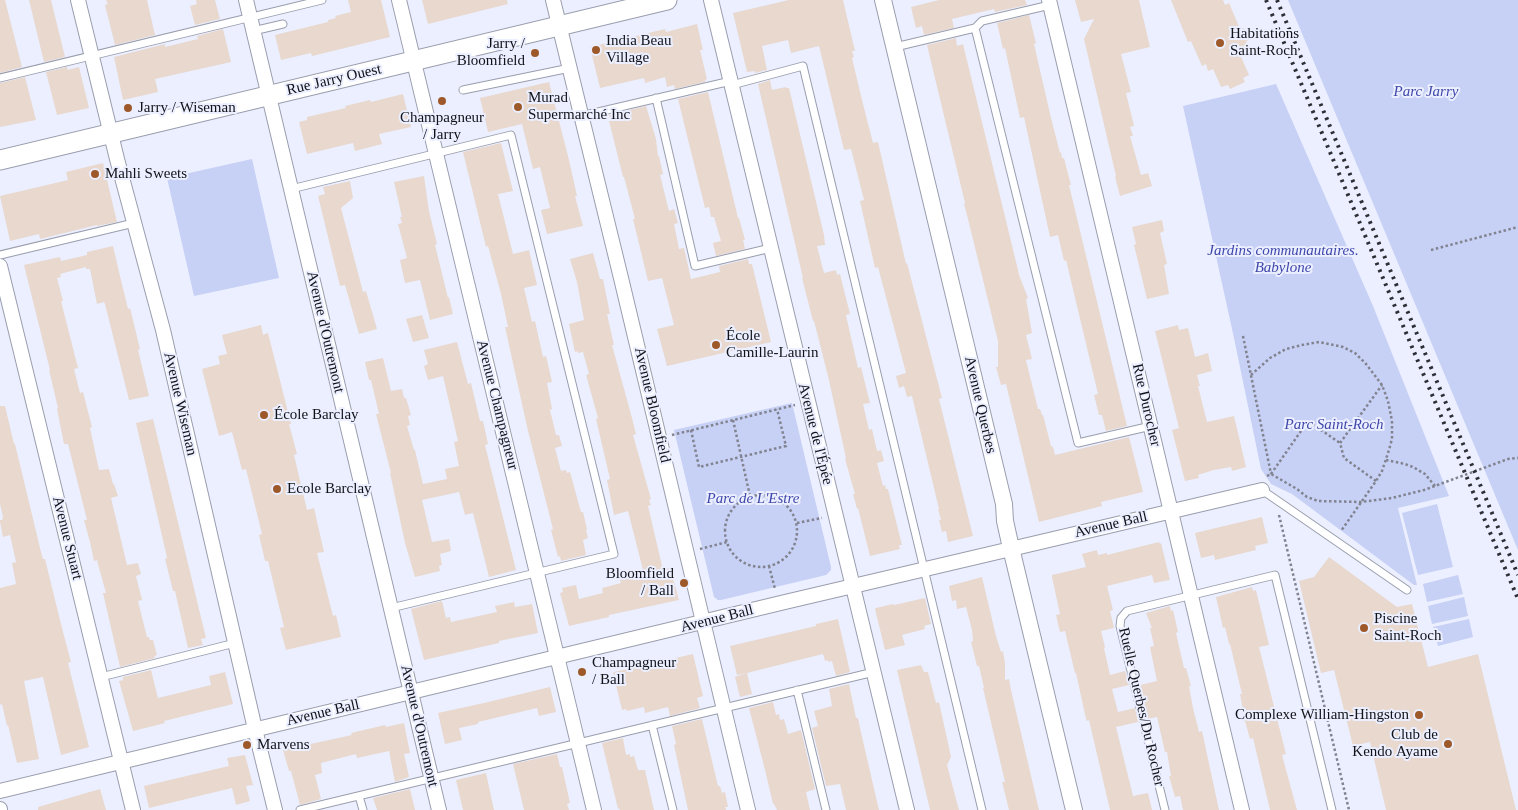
<!DOCTYPE html>
<html>
<head>
<meta charset="utf-8">
<style>
	body { margin:0 }
	canvas { display:block; background:#ebefff }
</style>
</head>
<body>
<canvas width="1518" height="810"></canvas>
<script>
const c = document.querySelector('canvas').getContext('2d');
c.lineJoin = 'round';
function paint(path, color) { c.fillStyle = color; c.fill(path, 'evenodd'); }
const shape = rows => new Path2D(rows.map(r => 'M' + r).join(''));
function stroke(path, color, width, dash) { c.strokeStyle = color; c.lineWidth = width; c.lineCap = dash ? 'butt' : 'round'; c.setLineDash(dash || []); c.stroke(path); }
function label(font, color, halo, rows, align = 'center') {
  c.font = font + ' Georgia,serif'; c.lineWidth = 4; c.setLineDash([]); c.textBaseline = 'middle'; c.strokeStyle = halo; c.fillStyle = color; for (const [text, x, y, turn = 0] of rows) {
    c.save(); c.translate(x, y); c.rotate((+turn || 0) * Math.PI / 180); c.textAlign = isNaN(turn) ? turn : align; if (halo) c.strokeText(text, 0, 0); c.fillText(text, 0, 0); c.restore();
  }
}
paint(shape([
	[1288,0,1518,0,1518,550],
	[1276,84,1373,306,1449,496,1398,508,1417,585,1414,585,1292,494,1271,484,1261,469,1234,338,1183,106],
	[252,159,279,278,194,296,167,178],
	[792,403,831,567,831,570,826,575,721,600,718,600,714,597,674,430],
	[1437,504,1453,567,1418,575,1402,513],
	[1458,575,1463,594,1427,602,1423,584],
	[1464,597,1468,616,1432,624,1428,606],
	[1469,619,1473,637,1438,646,1433,627]
]), '#c7d0f5');
paint(shape([
	[0,0,5,0,22,67,0,73],
	[29,0,51,0,65,57,44,62],
	[106,0,147,0,155,35,115,45,105,5,108,4],
	[196,0,215,0,220,19,195,25,190,6,197,4],
	[348,0,381,0,390,37,312,56,311,53,281,60,275,35,328,22,328,20,336,18,335,16,351,12],
	[422,0,507,0,508,4,428,24],
	[789,0,843,0,855,51,852,51,854,57,852,58,862,100,873,143,878,142,906,264,907,263,942,398,939,399,973,536,948,542,946,531,942,532,939,520,941,520,938,509,939,509,912,396,907,397,904,386,899,388,896,376,906,373,878,267,875,268,860,201,864,200,851,149,844,150,819,46,791,53,788,40,762,46,767,70,755,73,755,71,747,72,733,13],
	[939,0,1025,0,1027,5,995,12,994,9,952,19,954,28,924,35,922,26,916,28,911,7],
	[1075,0,1139,0,1150,47,1121,54,1131,92,1126,93,1134,126,1130,127,1133,136,1130,136,1141,175,1148,173,1152,186,1120,196,1115,177,1116,176,1084,39,1094,19,1081,22],
	[1171,0,1223,0,1225,5,1229,3,1240,29,1244,28,1249,40,1246,41,1249,48,1239,52,1249,75,1243,78,1245,82,1230,89,1228,85,1221,87,1213,69,1208,71,1206,64,1202,66,1191,41,1188,42],
	[1029,15,1036,43,1034,44,1051,118,1060,153,1061,152,1062,158,1064,158,1067,170,1071,185,1069,185,1127,426,1106,431,1102,415,1099,415,1094,395,1098,394,1066,260,1064,261,1058,235,1050,237,1024,117,1020,118,1005,48,1003,49,997,23],
	[697,24,703,50,700,50,707,79,705,80,705,82,675,89,674,85,667,87,665,77,645,83,644,78,600,88,590,47,665,29,666,32],
	[223,29,231,62,155,79,158,92,123,100,114,57,165,44,165,47,198,39,197,36],
	[956,38,957,46,963,44,1018,270,1019,275,1028,298,1026,299,1032,333,1026,335,1032,359,1026,360,1038,409,1040,409,1042,415,1043,415,1051,446,1053,447,1055,455,1129,437,1143,492,1101,502,1102,506,1039,522,1006,384,1001,385,996,367,998,367,998,341,968,219,964,204,965,203,927,45],
	[67,67,68,70,79,67,89,108,57,115,46,72],
	[25,77,36,120,0,127,0,83],
	[770,80,772,90,786,87,786,88,789,88,824,235,825,245,817,246,824,273,836,270,837,275,840,274,850,314,846,315,847,320,858,368,861,367,870,403,863,404,869,430,872,429,877,451,881,450,884,461,877,463,883,486,885,485,886,489,888,489,902,545,899,545,900,549,870,556,858,508,857,509,853,494,855,494,845,459,846,458,828,376,814,321,813,321,802,278,803,278,758,84],
	[549,82,569,160,577,196,575,196,583,226,547,234,541,210,550,208,540,167,533,169,522,124,488,132,480,98],
	[708,92,738,218,739,218,745,240,743,240,745,249,716,256,713,243,721,241,714,217,711,217,709,207,705,208,678,99],
	[403,94,411,127,379,134,382,144,355,151,353,143,307,154,299,122,307,120,307,117,346,108,345,106,370,100,371,102],
	[646,106,656,139,658,156,659,156,663,174,660,175,669,211,674,209,678,223,674,224,679,249,684,248,691,279,720,272,719,266,748,259,749,264,752,264,771,342,667,366,657,329,674,325,662,278,648,281,633,219,635,219,624,177,623,177,609,121,611,121,609,115],
	[501,143,513,191,498,194,513,254,529,250,537,285,524,288,532,322,535,321,543,357,546,356,552,382,547,383,552,409,550,410,556,435,559,435,562,446,555,448,561,471,566,470,567,473,570,472,581,512,583,512,587,529,586,530,588,538,583,540,586,555,561,561,560,556,558,557,551,530,553,529,528,431,505,327,508,327,501,294,488,246,486,247,463,152],
	[103,163,117,222,97,226,97,225,40,239,39,234,10,241,0,196,68,180,66,172],
	[424,176,429,211,437,244,435,245,448,298,449,297,453,314,430,320,420,280,405,283,400,260,407,258,398,224,402,223,400,217,402,217,394,182],
	[350,181,353,198,341,208,363,292,366,291,377,329,359,334,345,285,340,286,318,196,325,194,323,187],
	[1162,220,1164,231,1160,233,1167,264,1164,265,1169,294,1147,299,1134,245,1136,244,1132,227],
	[113,246,120,276,128,309,130,308,140,349,138,350,149,396,129,400,105,304,104,302,97,304,90,269,86,269,86,267,60,274,61,277,57,278,63,301,61,301,78,368,74,369,80,393,83,392,92,427,90,428,99,470,109,469,113,484,114,484,118,496,111,498,127,565,138,563,141,574,136,576,142,600,138,601,147,637,149,637,150,640,153,640,157,655,154,656,155,658,120,667,103,593,106,593,99,568,97,560,94,561,90,542,84,520,87,520,68,444,64,444,57,409,58,408,49,370,50,370,24,265,60,257,61,261,87,255,87,252],
	[593,253,600,279,603,279,610,314,607,314,614,345,612,345,632,418,636,434,633,435,651,499,649,500,651,505,648,506,663,570,669,568,670,572,671,571,679,600,609,615,609,617,569,626,560,593,563,592,562,588,576,585,579,599,603,593,602,588,621,583,620,580,644,574,628,511,614,515,607,480,610,479,596,419,598,418,586,375,589,374,583,352,578,353,577,351,575,352,569,324,584,320,577,282,570,259],
	[422,315,429,338,413,342,406,319],
	[261,325,263,335,268,333,291,424,289,424,297,454,294,455,307,510,314,508,324,552,317,553,333,616,336,615,341,637,286,650,280,628,284,627,268,561,265,561,259,535,262,534,246,469,242,470,232,432,219,436,202,369,220,364,218,356,227,354,222,335],
	[1178,325,1179,330,1188,328,1195,357,1208,353,1212,371,1197,375,1200,386,1198,386,1207,422,1234,416,1246,467,1232,471,1231,467,1214,470,1198,475,1199,478,1185,481,1172,430,1179,428,1155,331],
	[457,342,468,384,471,383,480,421,483,421,488,444,485,445,516,570,489,577,473,513,465,515,459,492,422,500,432,542,449,539,451,551,440,554,442,565,439,566,440,571,415,577,405,543,390,473,391,473,376,414,379,414,371,380,369,380,365,362,383,358,391,391,402,389,404,398,406,398,411,415,408,416,410,425,407,426,414,450,415,450,423,484,447,479,445,469,459,466,454,442,458,441,443,376,428,380,424,366,428,364,424,350],
	[0,406,5,406,14,444,15,444,41,552,43,559,45,559,62,628,71,662,68,663,89,747,61,755,43,677,24,681,39,759,17,763,8,725,7,726,2,704,0,705,0,588,16,584,12,563,16,562,10,535,3,537,0,522,0,520,2,520,3,517,0,504],
	[153,419,206,638,201,639,203,645,188,648,175,591,173,591,165,559,167,558,166,553,136,423],
	[1262,517,1268,543,1255,546,1256,550,1215,560,1214,555,1201,558,1195,533],
	[1159,542,1160,544,1161,543,1170,580,1154,583,1152,575,1107,586,1113,610,1110,611,1114,628,1101,631,1105,647,1104,648,1110,675,1125,671,1129,685,1112,689,1118,712,1135,708,1138,722,1116,727,1133,796,1148,793,1152,810,1110,810,1089,720,1087,721,1086,719,1076,673,1075,673,1065,631,1060,632,1056,615,1060,614,1052,577,1052,575,1086,567,1082,554,1097,550,1098,555,1107,553,1107,555],
	[1329,557,1397,607,1412,604,1428,667,1478,654,1516,810,1386,810,1370,742,1353,746,1334,670,1321,673,1299,581,1314,577],
	[982,577,996,636,1001,652,1003,651,1005,663,1005,680,1009,679,1011,690,1039,810,1009,810,1002,782,1005,782,983,688,984,688,979,666,977,666,971,642,973,641,972,630,966,607,957,609,956,600,952,601,949,586],
	[1252,587,1253,591,1256,590,1269,645,1259,647,1286,754,1282,755,1297,810,1270,810,1253,738,1250,739,1245,721,1240,694,1242,694,1230,644,1229,644,1225,627,1223,628,1216,597],
	[925,598,931,624,924,626,925,629,902,635,905,645,885,650,875,609,876,608,893,604,894,605],
	[442,601,446,618,450,617,451,622,497,612,495,606,514,602,515,607,532,604,538,633,499,641,499,643,424,660,411,609],
	[1170,606,1171,611,1173,610,1178,632,1176,633,1184,668,1186,668,1191,686,1189,686,1193,708,1199,732,1202,731,1219,810,1183,810,1180,796,1175,797,1169,776,1171,776,1167,752,1165,752,1157,717,1148,719,1140,685,1157,681,1150,647,1154,646,1150,628,1152,628,1146,613],
	[838,619,850,672,836,676,832,661,828,662,828,660,825,661,823,654,747,673,752,694,740,697,735,677,746,673,737,675,730,646,816,626,816,624],
	[693,654,703,696,697,698,700,708,670,716,668,707,645,713,644,707,627,711,626,709,622,710,613,673,614,672],
	[921,665,924,672,928,672,936,703,939,702,951,757,947,765,959,810,930,810,897,670],
	[151,670,158,698,211,685,209,676,225,672,233,704,164,721,165,723,133,731,119,681,123,680,123,677],
	[849,684,856,718,858,718,860,728,879,810,846,810,840,784,826,786,812,728,818,726,814,711,832,706,829,689],
	[550,687,556,712,539,716,537,708,478,722,478,724,459,728,462,740,445,744,438,713,484,703],
	[773,702,776,715,779,714,780,720,784,719,788,734,801,730,815,789,806,792,810,810,777,810,774,804,773,804,765,770,749,708],
	[702,719,718,786,720,786,722,793,725,792,728,807,725,807,726,810,688,810,674,745,676,744,672,726],
	[404,723,410,753,404,754,409,777,395,782,389,751,357,758,356,754,321,763,322,773,315,775,321,799,300,805,291,771,289,771,283,750,352,735,351,733,385,725,386,727],
	[623,738,626,755,630,754,630,757,634,756,638,770,645,770,654,810,620,810,619,808,618,809,602,743],
	[557,754,560,767,562,767,570,803,567,804,569,810,524,810,513,764],
	[245,755,253,785,246,786,250,801,236,805,232,788,149,808,144,786,229,766,227,758],
	[486,773,494,810,463,810,456,780],
	[100,789,106,810,38,810,38,807],
	[410,789,415,810,377,810,373,798]
]), '#e8d8ce');
const service = shape([
	[975,28,1078,443,1151,426],
	[253,31,283,24],
	[895,47,975,28,982,21,1050,5],
	[0,78,322,0],
	[732,85,803,66,982,810],
	[463,90,570,68],
	[656,98,695,266,771,248],
	[581,116,731,81],
	[291,189,511,135,614,554,391,608],
	[0,255,134,223],
	[1262,490,1407,590],
	[101,677,235,643],
	[797,690,826,810],
	[652,725,673,810],
	[359,796,363,810],
	[300,810,874,672],
	[1165,810,1120,626,1121,618,1127,611,1275,575,1332,810]
]);
const minor = shape([
	[78,0,117,159,163,330,255,729,275,810],
	[246,0,439,810],
	[399,0,594,810],
	[553,0,621,278,748,810],
	[711,0,907,810],
	[1049,0,1242,810],
	[0,266,133,810],
	[0,791,785,602,1262,490],
	[0,809,0,810]
]);
const tertiary = shape([
	[883,0,1004,504,1005,521,1011,548,1074,810]
]);
const secondary = shape([
	[0,160,667,0]
]);
stroke(service, '#9a9ead', 9);
stroke(minor, '#9a9ead', 16);
stroke(tertiary, '#9a9ead', 18);
stroke(secondary, '#9a9ead', 21);
stroke(shape([
	[1431,250,1518,227],
	[1243,336,1271,474],
	[1251,375,1270,358,1286,349,1302,345,1319,342,1343,347,1355,353,1366,364,1382,385,1388,401,1392,421,1392,439,1389,450,1382,471,1376,481,1341,531],
	[733,420,750,496],
	[691,430,699,467,786,446,777,409],
	[672,435,795,405],
	[1386,460,1405,464,1413,467,1425,474,1435,486],
	[1271,474,1308,421,1340,443],
	[1267,476,1271,474,1297,489,1307,497,1318,501,1361,502,1392,498,1424,490,1508,459,1518,458],
	[1376,481,1344,458,1340,443,1382,385],
	'725 531a36 36 0 1 1 72 0a36 36 0 1 1-72 0Z',
	[1279,515,1349,810],
	[797,523,822,518],
	[700,549,727,542],
	[769,566,775,589]
]), '#81838f', 2.5, [2.5, 2.5]);
stroke(service, '#fff', 7);
stroke(minor, '#fff', 14);
stroke(tertiary, '#fff', 16);
stroke(secondary, '#fff', 19);
stroke(shape([
	[1266,0,1518,599],
	[1277,0,1518,575]
]), '#2e2f36', 4, [2.5, 5]);
for (const [x, y, r, color] of [
	[1220,43,5,"#9d5929"],
	[596,50,5,"#9d5929"],
	[535,53,5,"#9d5929"],
	[442,101,5,"#9d5929"],
	[518,107,5,"#9d5929"],
	[128,108,5,"#9d5929"],
	[95,174,5,"#9d5929"],
	[716,345,5,"#9d5929"],
	[264,415,5,"#9d5929"],
	[277,489,5,"#9d5929"],
	[684,583,5,"#9d5929"],
	[1364,628,5,"#9d5929"],
	[582,672,5,"#9d5929"],
	[1419,715,5,"#9d5929"],
	[1448,744,5,"#9d5929"],
	[247,745,5,"#9d5929"]
]) { const dot = new Path2D(); dot.arc(x, y, r, 0, 2 * Math.PI); c.fillStyle = color; c.fill(dot); stroke(dot, '#ebefff', 2); }
label('15px', '#111218', '#ebefff', [
	["Habitations",1230,34],
	["Saint-Roch",1230,51],
	["India Beau",606,41],
	["Village",606,58],
	["Jarry /",525,44,"right"],
	["Bloomfield",525,61,"right"],
	["Murad",528,98],
	["Supermarché Inc",528,115],
	["Jarry / Wiseman",138,108],
	["Champagneur",442,118,"center"],
	["/ Jarry",442,135,"center"],
	["Mahli Sweets",105,174],
	["École",726,336],
	["Camille-Laurin",726,353],
	["École Barclay",274,415],
	["Ecole Barclay",287,489],
	["Bloomfield",674,574,"right"],
	["/ Ball",674,591,"right"],
	["Piscine",1374,619],
	["Saint-Roch",1374,636],
	["Champagneur",592,663],
	["/ Ball",592,680],
	["Complexe William-Hingston",1409,715,"right"],
	["Club de",1438,735,"right"],
	["Kendo Ayame",1438,752,"right"],
	["Marvens",257,745]
], 'left');
label('15px', '#111218', '#ebefff', [
	["Rue Jarry Ouest",334,80,-13],
	["Avenue d'Outremont",325,332,77],
	["Avenue Wiseman",180,404,77],
	["Avenue Champagneur",497,405,76],
	["Avenue Bloomfield",652,405,77],
	["Avenue Querbes",980,405,77],
	["Rue Durocher",1146,405,77],
	["Avenue de l'Épée",815,434,76],
	["Avenue Ball",1111,525,-13],
	["Avenue Stuart",67,538,76],
	["Avenue Ball",717,619,-14],
	["Ruelle Querbes/Du Rocher",1141,707,77],
	["Avenue Ball",323,713,-13],
	["Avenue d'Outremont",419,726,77]
]);
label('italic 15px', '#3f47aa', '#ebefff', [
	["Parc Jarry",1426,92],
	["Jardins communautaires.",1283,251],
	["Babylone",1283,268],
	["Parc Saint-Roch",1334,425],
	["Parc de L'Estre",753,499]
]);
</script>
</body>
</html>
